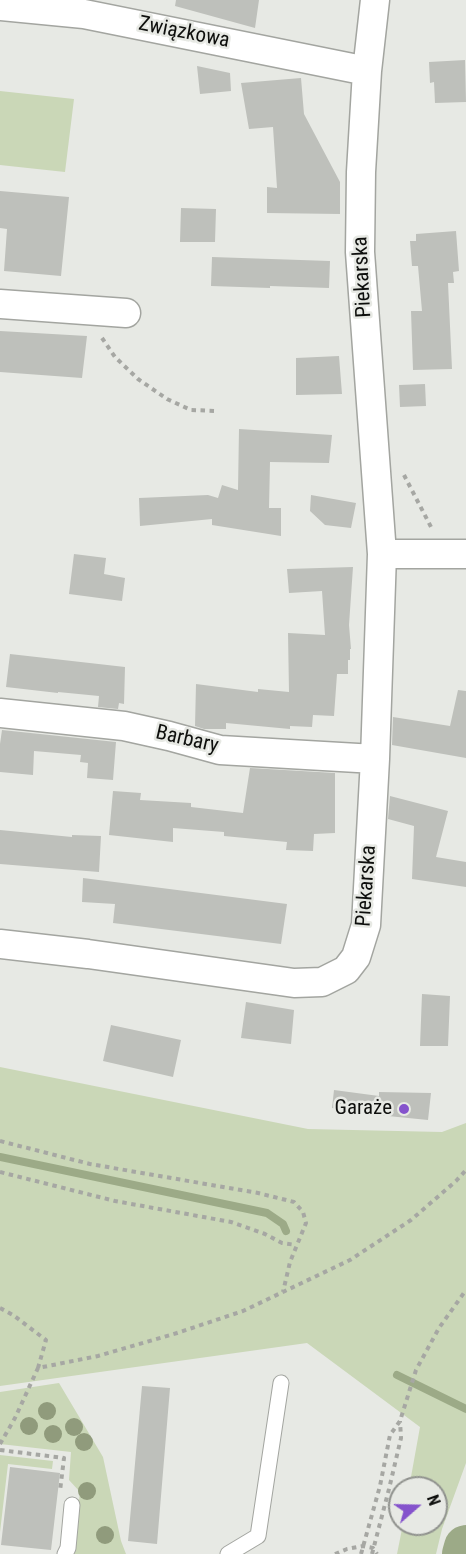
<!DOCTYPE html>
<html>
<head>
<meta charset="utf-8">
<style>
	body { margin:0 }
	#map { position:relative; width:466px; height:1554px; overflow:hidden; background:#e7e9e4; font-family:"Roboto Condensed",sans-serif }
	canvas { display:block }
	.north { position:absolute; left:388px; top:1476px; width:60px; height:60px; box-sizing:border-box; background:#e7e9e4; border:2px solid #90928e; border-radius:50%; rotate:70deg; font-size:16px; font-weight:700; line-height:24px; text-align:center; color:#0e0f0d }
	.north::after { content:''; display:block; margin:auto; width:21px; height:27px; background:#8553cc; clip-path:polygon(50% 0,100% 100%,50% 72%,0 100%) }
</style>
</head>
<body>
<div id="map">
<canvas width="466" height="1554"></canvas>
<div class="north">N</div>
</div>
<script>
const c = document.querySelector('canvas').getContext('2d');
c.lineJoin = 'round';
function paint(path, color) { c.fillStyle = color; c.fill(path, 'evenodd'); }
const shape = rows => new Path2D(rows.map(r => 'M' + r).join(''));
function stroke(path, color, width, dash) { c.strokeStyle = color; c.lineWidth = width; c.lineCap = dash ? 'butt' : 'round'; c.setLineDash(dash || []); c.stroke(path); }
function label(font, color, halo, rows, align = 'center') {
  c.font = font + ' "Roboto Condensed",sans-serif'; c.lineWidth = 5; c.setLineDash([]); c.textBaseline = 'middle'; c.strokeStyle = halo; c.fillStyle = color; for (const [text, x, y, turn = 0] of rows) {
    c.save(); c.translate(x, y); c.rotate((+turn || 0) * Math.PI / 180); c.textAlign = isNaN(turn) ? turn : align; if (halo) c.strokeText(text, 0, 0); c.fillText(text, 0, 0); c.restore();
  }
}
paint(shape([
	[0,91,74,99,65,172,0,165],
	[0,1067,308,1129,442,1132,466,1123,466,1463,442,1529,436,1554,397,1554,403,1524,436,1524,436,1488,409,1488,420,1427,307,1343,0,1386],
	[59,1383,103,1457,121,1541,126,1554,73,1554,80,1492,69,1480,71,1452,0,1444,0,1392],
	[0,1455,53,1461,52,1469,8,1464,0,1532]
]), '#cad7b7');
stroke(shape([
	[0,1157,267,1213,283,1224,286,1231],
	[397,1375,466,1409]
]), '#9caa87', 8);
stroke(shape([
	[464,1554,466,1547]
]), '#9caa87', 44);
paint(shape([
	[176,0,259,0,255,28,175,6],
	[465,60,466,102,435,103,434,82,430,83,429,62],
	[197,66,230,73,231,91,200,94],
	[301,78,304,114,340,182,340,214,267,213,267,187,277,188,273,127,249,129,241,83],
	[0,191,69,197,61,276,4,271,7,229,0,228],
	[181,208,216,209,215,242,180,242],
	[456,231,459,271,453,272,454,283,448,283,452,369,413,370,411,311,422,311,418,266,412,266,410,241,416,241,416,234],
	[212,257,330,261,329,288,270,286,270,288,211,286],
	[0,331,87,336,82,378,0,372],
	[339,356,342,394,296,395,296,358],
	[425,384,426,406,400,407,399,385],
	[239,429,332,435,329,463,270,462,269,508,281,508,281,536,212,525,212,519,140,526,139,498,208,495,218,498,222,485,238,490],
	[311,495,356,503,351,528,325,525,310,511],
	[74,554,106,558,104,574,125,578,122,601,69,594],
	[353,567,349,625,351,649,350,649,350,660,348,660,348,674,337,674,334,716,313,715,312,727,290,726,290,729,226,723,226,729,204,729,195,726,196,684,258,692,258,689,289,692,288,633,325,635,322,591,289,593,287,569],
	[10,654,125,667,124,704,119,703,118,709,98,707,99,696,58,692,58,693,6,687],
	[458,690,466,691,466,758,392,745,393,717,450,726],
	[2,730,116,742,113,780,87,778,88,763,80,762,81,755,34,751,33,775,0,772,0,744],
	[250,768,335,773,335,833,314,834,313,851,286,850,287,842,224,836,224,832,173,828,173,842,109,835,113,791,141,793,140,800,191,803,191,807,243,813],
	[390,796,448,811,436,857,466,862,466,887,412,879,414,826,388,819],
	[0,830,72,837,72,835,101,836,99,872,0,864],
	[83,878,287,904,281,944,113,923,115,904,82,902],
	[422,994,450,996,448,1046,420,1046],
	[246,1002,294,1010,291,1044,241,1038],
	[111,1025,181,1040,173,1077,103,1061],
	[334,1090,379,1096,379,1092,431,1093,428,1120,378,1115,378,1114,332,1108],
	[142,1386,170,1388,157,1544,128,1541],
	[10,1467,60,1473,51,1550,1,1545]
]), '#bec0bb');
const service = shape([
	[65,1554,68,1548,72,1505],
	[228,1554,258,1536,281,1383]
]);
const minor = shape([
	[0,6,84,14,367,71],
	[0,304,126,313],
	[382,554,466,554],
	[0,713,124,726,169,736,220,750,375,759],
	[0,944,88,954,294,983,322,982,346,970,356,957,366,925,375,759,382,554,360,252,361,172,367,71,375,0]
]);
stroke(service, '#a3a5a0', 17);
stroke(minor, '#a3a5a0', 31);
stroke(shape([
	[102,338,115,357,138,379,167,399,191,410,217,411],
	[404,475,431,527],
	[0,1141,90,1164,258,1193,294,1202,303,1212,306,1223,290,1262,283,1292],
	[0,1172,115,1201,231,1222,265,1234,282,1243,296,1245],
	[0,1308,13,1315,46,1340,38,1368,98,1356,177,1333,243,1311,350,1260,411,1220,456,1181,466,1170],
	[0,1444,15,1418,38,1368],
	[0,1450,64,1458,60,1491],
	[335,1554,347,1549,363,1546,373,1548,377,1554],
	[361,1554,380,1486,390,1435,400,1421,416,1370,439,1328,466,1290],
	[372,1554,389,1489,401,1438,400,1421]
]), '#a6a7a3', 4, [4.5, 4.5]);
stroke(service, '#fff', 15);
stroke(minor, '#fff', 28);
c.fillStyle = '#909b7c';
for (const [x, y] of [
	[47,1411],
	[29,1426],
	[74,1427],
	[53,1434],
	[84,1442],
	[87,1491],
	[105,1535]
]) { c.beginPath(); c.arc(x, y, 9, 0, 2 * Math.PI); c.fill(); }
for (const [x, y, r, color] of [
	[404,1109,6,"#8553cc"]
]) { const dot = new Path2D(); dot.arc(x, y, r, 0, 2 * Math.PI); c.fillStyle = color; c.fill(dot); stroke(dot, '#e7e9e4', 2); }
label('21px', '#0e0f0d', '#e7e9e4', [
	["Związkowa",184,33,11],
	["Piekarska",363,277,-93],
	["Barbary",187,740,13],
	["Piekarska",367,886,-86]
]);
label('21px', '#0e0f0d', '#e7e9e4', [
	["Garaże",392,1109]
], 'right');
</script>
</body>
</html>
